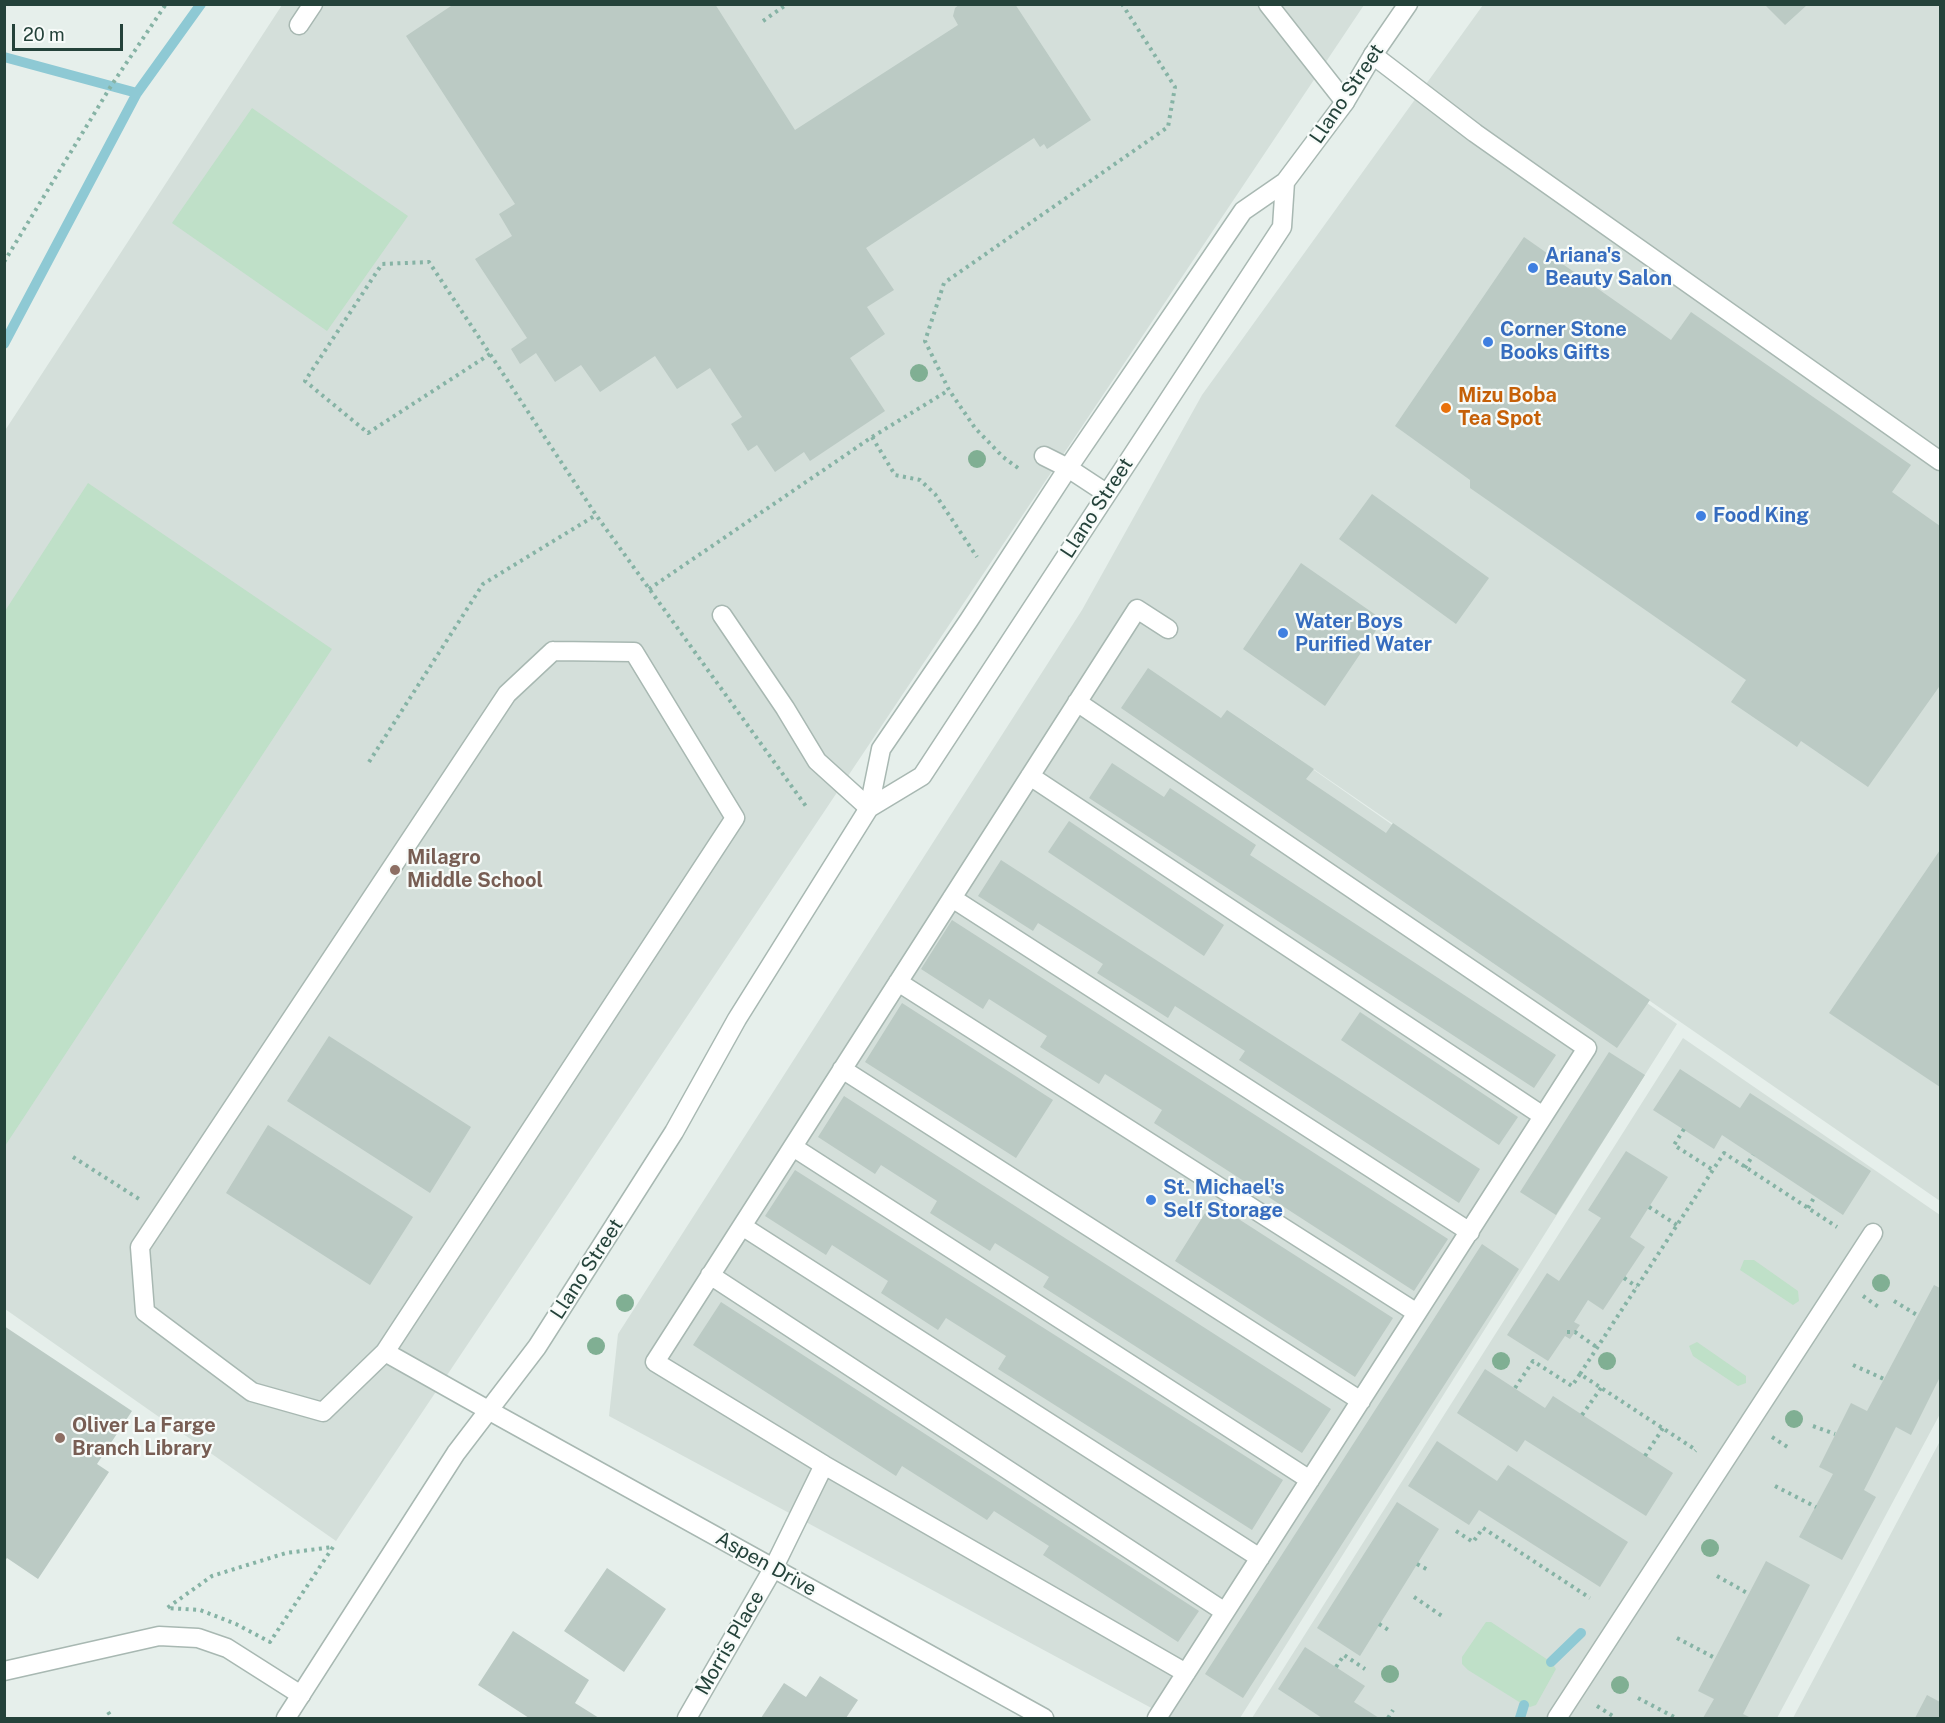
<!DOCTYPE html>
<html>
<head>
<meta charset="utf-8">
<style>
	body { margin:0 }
	#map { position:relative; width:1945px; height:1723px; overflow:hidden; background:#e6efeb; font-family:"Public Sans",sans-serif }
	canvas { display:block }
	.frame { position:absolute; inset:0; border:6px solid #24423a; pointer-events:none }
	.scale { position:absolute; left:12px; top:24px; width:111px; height:27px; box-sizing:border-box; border:3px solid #24423a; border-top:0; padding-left:8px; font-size:18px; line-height:21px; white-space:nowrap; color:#24423a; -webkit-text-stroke:4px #f7fbf9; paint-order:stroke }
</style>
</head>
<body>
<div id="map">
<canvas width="1945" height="1723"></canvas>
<div class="frame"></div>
<div class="scale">20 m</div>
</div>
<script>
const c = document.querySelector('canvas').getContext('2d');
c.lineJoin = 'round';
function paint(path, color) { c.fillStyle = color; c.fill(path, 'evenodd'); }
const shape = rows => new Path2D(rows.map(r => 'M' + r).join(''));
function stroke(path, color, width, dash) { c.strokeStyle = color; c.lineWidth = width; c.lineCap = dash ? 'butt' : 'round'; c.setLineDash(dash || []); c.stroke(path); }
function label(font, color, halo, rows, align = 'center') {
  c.font = font + ' "Public Sans",sans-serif'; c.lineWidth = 4.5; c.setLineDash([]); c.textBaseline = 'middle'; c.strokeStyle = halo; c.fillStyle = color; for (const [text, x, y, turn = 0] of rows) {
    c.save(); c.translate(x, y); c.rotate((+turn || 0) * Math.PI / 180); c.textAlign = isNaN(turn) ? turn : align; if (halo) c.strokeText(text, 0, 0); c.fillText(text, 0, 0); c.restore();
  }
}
paint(shape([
	[282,5,1364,5,336,1541,5,1309,4,432],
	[1483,5,1940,5,1940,1201,1241,719,1677,1024,1240,1718,1170,1718,609,1416,618,1334,1082,610,1202,395],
	[1683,1038,1940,1215,1940,1414,1777,1718,1252,1718],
	[1940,1441,1940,1718,1793,1718]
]), '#d4dfda');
paint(shape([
	[252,108,408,216,327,331,172,223],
	[88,483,332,649,5,1146,5,611],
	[1744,1260,1754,1260,1798,1291,1799,1301,1793,1305,1740,1270],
	[1697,1342,1746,1376,1746,1383,1738,1386,1693,1356,1689,1346],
	[1486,1622,1491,1622,1551,1662,1556,1669,1536,1705,1530,1707,1524,1705,1468,1670,1462,1664,1462,1657]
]), '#bfe0c8');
stroke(shape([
	[4,57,137,93,201,4],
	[4,344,137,93],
	[1551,1662,1581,1633],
	[1520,1718,1524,1705]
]), '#8ec9d4', 10);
paint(shape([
	[454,4,715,4,795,130,958,25,953,16,955,8,960,4,1015,4,1091,120,1047,149,1044,144,1040,147,1034,138,866,248,894,290,867,307,885,334,850,358,885,411,810,461,804,452,775,472,757,445,748,451,731,424,742,417,710,368,677,389,655,356,600,392,581,365,555,382,536,353,520,364,511,349,527,338,475,259,512,236,499,214,515,204,406,36],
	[1765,5,1807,5,1785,25],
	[1524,237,1671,340,1691,312,1911,465,1892,492,1940,526,1940,688,1939,687,1868,787,1801,741,1797,747,1731,702,1746,680,1470,488,1470,480,1395,426],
	[1372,494,1489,578,1456,624,1339,539],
	[1301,563,1383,620,1325,706,1243,649],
	[1148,668,1221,718,1227,710,1314,769,1306,779,1386,833,1393,823,1650,1000,1617,1048,1121,708],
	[1112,763,1164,797,1170,788,1256,845,1250,855,1556,1055,1534,1088,1089,798],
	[1069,821,1224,925,1204,956,1048,852],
	[1940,850,1940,1087,1829,1013],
	[1001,860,1480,1169,1459,1203,1239,1060,1245,1051,1175,1006,1168,1018,1097,973,1103,964,1038,923,1033,931,978,896],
	[952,920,1448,1239,1414,1291,1154,1123,1162,1110,1105,1074,1099,1084,1040,1047,1047,1036,989,999,983,1009,921,969],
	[902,1003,1053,1100,1016,1158,865,1062],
	[1360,1012,1518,1117,1499,1145,1341,1040],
	[329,1036,471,1127,430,1193,287,1101],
	[1609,1052,1645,1075,1556,1215,1520,1192],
	[1680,1069,1740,1108,1750,1093,1871,1171,1843,1215,1722,1135,1714,1149,1653,1110],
	[844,1096,1331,1409,1302,1453,1043,1287,1049,1277,995,1243,990,1251,930,1213,937,1201,881,1165,875,1174,818,1137],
	[268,1125,413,1217,370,1285,226,1193],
	[1626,1151,1668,1177,1630,1237,1645,1247,1603,1310,1588,1300,1574,1322,1580,1325,1570,1339,1565,1336,1548,1361,1507,1335,1547,1273,1559,1281,1601,1218,1588,1210],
	[795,1170,1283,1480,1252,1530,998,1369,1006,1356,946,1318,938,1330,881,1293,888,1281,832,1245,826,1255,765,1216],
	[1212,1202,1393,1318,1355,1377,1175,1261],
	[1482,1244,1519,1269,1243,1698,1205,1674],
	[1934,1285,1940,1288,1940,1377,1911,1435,1896,1427,1864,1490,1876,1497,1842,1560,1799,1537,1833,1474,1819,1467,1851,1403,1867,1411],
	[721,1302,1199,1611,1178,1642,1043,1555,1049,1546,994,1511,987,1520,902,1466,896,1476,693,1345],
	[4,1326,132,1411,97,1464,109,1472,38,1579,7,1558,4,1562],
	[1485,1369,1545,1408,1553,1396,1673,1473,1646,1516,1525,1440,1517,1452,1457,1413],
	[1437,1441,1497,1481,1508,1465,1628,1542,1600,1587,1479,1510,1469,1525,1408,1486],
	[1397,1502,1439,1529,1360,1656,1317,1628],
	[1766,1561,1810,1585,1743,1714,1751,1718,1703,1718,1714,1699,1698,1691],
	[607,1568,666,1609,624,1672,564,1631],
	[513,1631,589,1680,575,1703,599,1718,529,1718,478,1685],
	[1305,1647,1365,1686,1354,1702,1379,1718,1322,1718,1278,1689],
	[820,1676,858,1700,846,1718,761,1718,784,1683,806,1697],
	[1927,1695,1940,1702,1940,1718,1915,1718]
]), '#bbcac4');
const service = shape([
	[1268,4,1345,102],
	[299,25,313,4],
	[1373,55,1475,133,1940,461],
	[722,615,785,708,817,761,869,808],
	[553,651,634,652,735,818,385,1352,323,1412,252,1392,145,1312,140,1247,507,694,553,651],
	[1077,702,1587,1048,1157,1718],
	[1030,776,1543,1116],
	[952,898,1470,1232],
	[898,982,1417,1313],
	[842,1069,1361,1401],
	[793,1147,1310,1480],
	[742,1226,1260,1558],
	[710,1275,1225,1612],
	[385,1352,488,1410],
	[824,1465,1186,1673],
	[774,1567,824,1465,655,1362,1137,609,1168,629],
	[4,1671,159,1636,198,1638,227,1648,301,1695],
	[1557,1718,1873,1233]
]);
const minor = shape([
	[488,1410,1044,1718],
	[687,1718,774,1567]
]);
const tertiary = shape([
	[1044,456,1068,468,1106,493],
	[869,808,922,776,1282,227,1285,182],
	[286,1718,456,1453,537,1347,674,1132,737,1019,869,808,881,749,969,620,1068,468,1243,211,1285,182,1345,102,1373,55,1408,4]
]);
stroke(service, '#a8b8b2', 21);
stroke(minor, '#a8b8b2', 21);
stroke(tertiary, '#a8b8b2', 21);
stroke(shape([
	[763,21,787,4],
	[4,262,111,86,166,4],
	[490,354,368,433,305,381,382,264,429,262,490,354,596,515,808,809],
	[872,437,895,475,920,480,935,494,977,557],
	[1018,468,1003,457,975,428,949,390,925,341,944,283,1168,127,1175,87,1122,4],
	[649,589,872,437,949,390],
	[369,762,483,584,596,515],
	[1684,1129,1674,1145,1713,1170],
	[73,1157,139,1199],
	[1745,1168,1753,1155],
	[1649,1207,1677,1225],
	[1808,1208,1815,1196],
	[1624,1278,1637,1287],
	[1863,1296,1880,1308],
	[1894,1301,1917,1315],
	[1567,1332,1575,1332,1598,1348],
	[1853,1365,1884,1379],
	[1580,1374,1724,1153,1837,1227],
	[1515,1388,1533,1361,1572,1386,1580,1374,1696,1450,1695,1451],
	[1582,1415,1601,1388],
	[1813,1426,1835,1434],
	[1772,1437,1789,1448],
	[1645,1456,1663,1428],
	[1775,1486,1816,1507],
	[1456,1531,1473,1542,1483,1528,1590,1598],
	[333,1547,270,1642,236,1624,200,1610,167,1608,212,1576,286,1553,333,1547],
	[1417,1564,1430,1571],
	[1717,1576,1749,1594],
	[1414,1597,1442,1616],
	[1379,1624,1390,1631],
	[1677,1638,1715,1658],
	[1336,1667,1344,1655,1365,1669],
	[1638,1698,1676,1718],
	[1597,1706,1616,1718],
	[108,1712,112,1718],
	[1388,1718,1393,1710]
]), '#86b3a5', 4, [3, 4.5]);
stroke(service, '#fff', 18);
stroke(minor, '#fff', 18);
stroke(tertiary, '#fff', 18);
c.fillStyle = '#80af93';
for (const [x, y] of [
	[919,373],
	[977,459],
	[1881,1283],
	[625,1303],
	[596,1346],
	[1501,1361],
	[1607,1361],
	[1794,1419],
	[1710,1548],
	[1390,1674],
	[1620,1685]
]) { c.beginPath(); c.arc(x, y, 9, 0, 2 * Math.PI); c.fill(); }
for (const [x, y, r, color] of [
	[1533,268,6,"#3f7fe0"],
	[1488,342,6,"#3f7fe0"],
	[1446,408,6,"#e8710a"],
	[1701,516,6,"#3f7fe0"],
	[1283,633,6,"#3f7fe0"],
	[395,870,6,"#8d6e63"],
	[1151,1200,6,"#3f7fe0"],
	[60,1438,6,"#8d6e63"]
]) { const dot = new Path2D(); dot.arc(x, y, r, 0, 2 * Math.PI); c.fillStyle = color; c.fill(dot); stroke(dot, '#f7fbf9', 2); }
label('20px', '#24423a', '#f7fbf9', [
	["Llano Street",1347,94,-56],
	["Llano Street",1097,508,-57],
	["Llano Street",587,1269,-57],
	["Aspen Drive",766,1564,29],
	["Morris Place",730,1643,-60]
]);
label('bold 20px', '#366cbe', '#f7fbf9', [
	["Ariana's",1545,256],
	["Beauty Salon",1545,279],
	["Corner Stone",1500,330],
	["Books Gifts",1500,353],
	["Food King",1713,516],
	["Water Boys",1295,622],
	["Purified Water",1295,645],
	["St. Michael's",1163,1188],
	["Self Storage",1163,1211]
], 'left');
label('bold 20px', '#c56008', '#f7fbf9', [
	["Mizu Boba",1458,396],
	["Tea Spot",1458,419]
], 'left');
label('bold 20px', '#785e54', '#f7fbf9', [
	["Milagro",407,858],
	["Middle School",407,881],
	["Oliver La Farge",72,1426],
	["Branch Library",72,1449]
], 'left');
</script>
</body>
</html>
